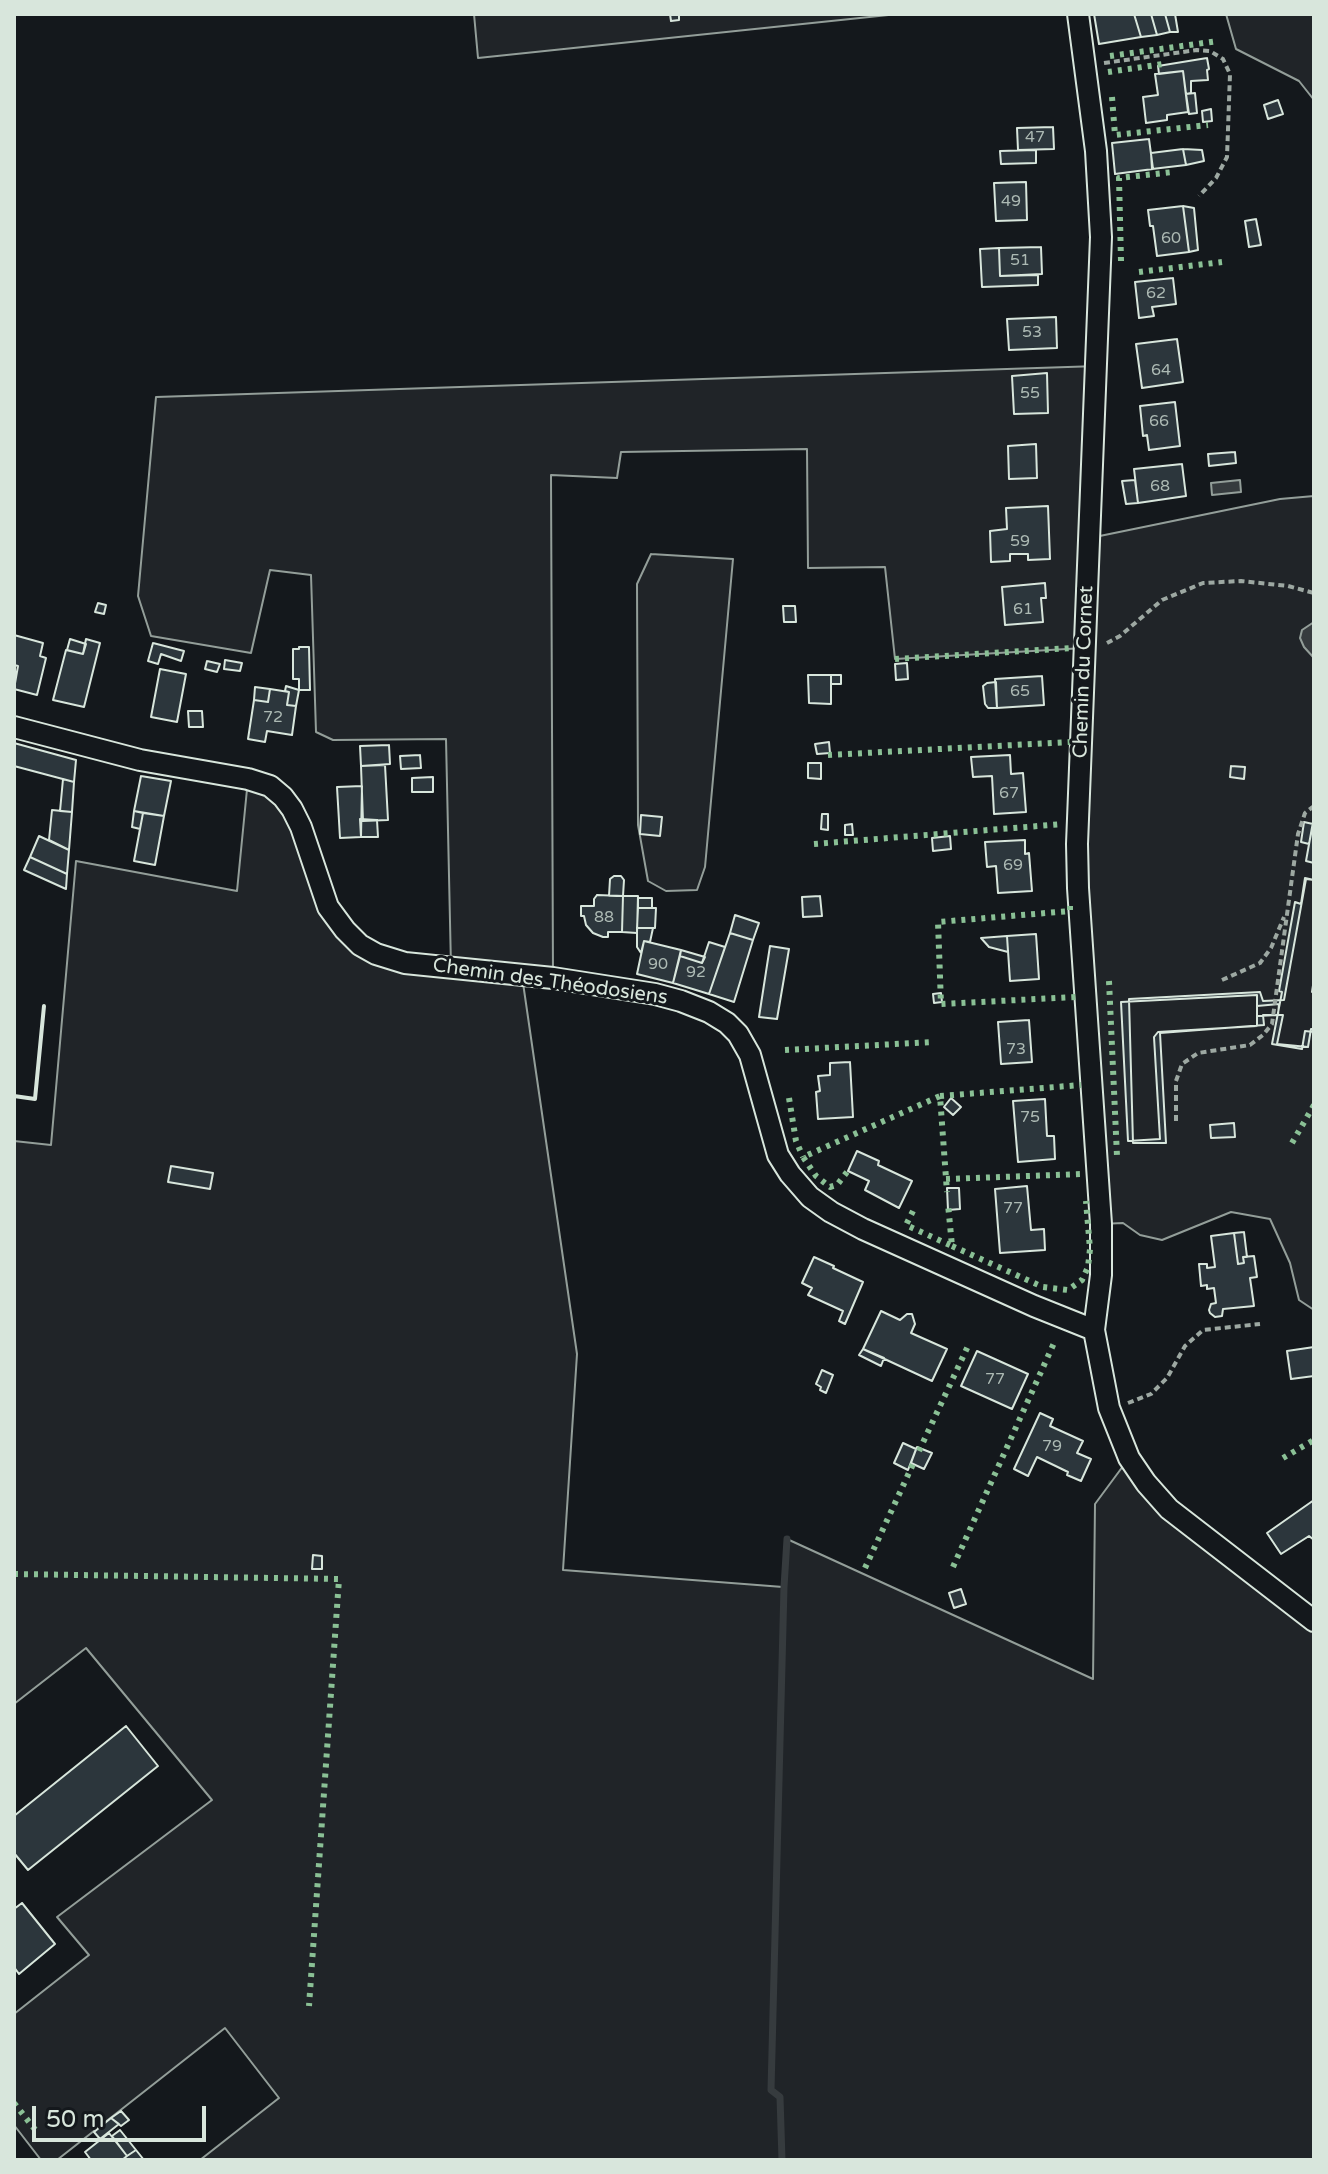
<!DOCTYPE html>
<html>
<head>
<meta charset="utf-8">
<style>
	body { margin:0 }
	#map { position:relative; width:1328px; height:2174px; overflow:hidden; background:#14181c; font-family:"Varela Round",sans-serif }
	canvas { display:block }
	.frame { position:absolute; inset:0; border:16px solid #d8e6dc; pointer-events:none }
	.scale { position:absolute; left:32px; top:2106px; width:174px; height:36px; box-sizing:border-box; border:4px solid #d8e6dc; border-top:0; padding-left:10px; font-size:24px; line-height:28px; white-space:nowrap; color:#d8e6dc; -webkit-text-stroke:6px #14181c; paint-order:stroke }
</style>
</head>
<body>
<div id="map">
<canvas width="1328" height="2174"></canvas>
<div class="frame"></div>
<div class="scale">50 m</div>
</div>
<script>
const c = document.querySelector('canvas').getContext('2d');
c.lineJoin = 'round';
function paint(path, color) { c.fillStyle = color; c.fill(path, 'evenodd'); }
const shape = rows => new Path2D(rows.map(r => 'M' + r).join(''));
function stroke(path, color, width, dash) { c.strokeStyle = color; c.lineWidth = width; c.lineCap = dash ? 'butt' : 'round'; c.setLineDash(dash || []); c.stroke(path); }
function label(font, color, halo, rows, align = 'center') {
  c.font = font + ' "Varela Round",sans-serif'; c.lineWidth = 6; c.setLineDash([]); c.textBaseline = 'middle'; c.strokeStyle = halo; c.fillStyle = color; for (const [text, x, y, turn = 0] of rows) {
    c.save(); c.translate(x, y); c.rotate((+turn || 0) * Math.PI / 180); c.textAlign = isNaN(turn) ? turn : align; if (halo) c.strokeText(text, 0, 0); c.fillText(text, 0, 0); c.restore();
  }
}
const green = shape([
	[474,14,898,14,478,58,474,14],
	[1226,14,1314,14,1314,100,1299,81,1236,49,1226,14],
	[1098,366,1090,538,1280,499,1314,496,1314,1310,1299,1300,1290,1263,1270,1219,1231,1212,1162,1240,1140,1235,1123,1223,1101,1224,1085,977,1084,648,895,659,885,567,808,568,807,449,621,452,617,478,551,475,553,978,522,976,577,1354,563,1570,783,1587,787,1539,1093,1679,1095,1504,1129,1458,1146,1483,1314,1621,1314,2160,200,2160,279,2098,225,2028,57,2160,41,2160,14,2125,14,2014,89,1955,57,1917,212,1800,86,1648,14,1704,14,1141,51,1145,76,861,237,891,248,779,283,797,328,907,360,945,451,967,446,739,333,740,316,732,311,575,270,570,251,653,151,636,138,596,156,397,1098,366],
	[651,554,733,559,705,867,697,890,666,891,648,881,638,825,637,584,651,554]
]);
paint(green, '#202428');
stroke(green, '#939e99', 2);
const water = shape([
	[1240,480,1241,492,1212,495,1211,483,1240,480],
	[1314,622,1314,658,1304,647,1300,638,1302,630,1314,622]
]);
paint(water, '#363b3e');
stroke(water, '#939e99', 2);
stroke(shape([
	[782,2160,780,2097,771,2090,784,1587,787,1539]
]), '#363b3e', 7);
const building = shape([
	[670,14,679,14,679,20,671,21,670,14],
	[1094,14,1134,14,1141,37,1099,44,1094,14],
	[1134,14,1151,14,1157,35,1141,37,1134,14],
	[1151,14,1165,14,1170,32,1157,35,1151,14],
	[1165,14,1175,14,1178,32,1170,32,1165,14],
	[1207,58,1209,69,1207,70,1208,80,1191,81,1191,93,1186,94,1183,71,1159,74,1158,66,1207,58],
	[1183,71,1188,112,1167,115,1167,120,1146,123,1143,97,1158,95,1155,74,1183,71],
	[1195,93,1197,113,1189,114,1186,94,1195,93],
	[1278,100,1283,114,1268,119,1264,105,1278,100],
	[1211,109,1212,121,1203,122,1202,111,1211,109],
	[1053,127,1054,149,1018,150,1017,128,1053,127],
	[1149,139,1153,169,1115,174,1112,143,1149,139],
	[1183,149,1202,150,1204,161,1186,165,1183,149],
	[1183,149,1186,165,1152,169,1151,153,1183,149],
	[1036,150,1036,163,1001,164,1000,151,1036,150],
	[1026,182,1027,220,996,221,994,183,1026,182],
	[1183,206,1194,208,1198,250,1189,252,1183,206],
	[1183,206,1189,252,1157,256,1153,226,1150,226,1148,210,1183,206],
	[1256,219,1261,245,1249,247,1245,221,1256,219],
	[1041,247,1042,274,1000,276,999,248,1041,247],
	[999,248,1000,276,1038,275,1038,285,982,287,980,249,999,248],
	[1173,278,1176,304,1152,307,1154,316,1139,318,1135,282,1173,278],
	[1056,317,1057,348,1009,350,1007,319,1056,317],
	[1177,339,1183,382,1142,388,1136,344,1177,339],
	[1047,373,1048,413,1014,414,1012,376,1047,373],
	[1175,402,1180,446,1149,450,1147,435,1143,436,1140,406,1175,402],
	[1036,444,1037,478,1009,479,1008,446,1036,444],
	[1235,452,1236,463,1209,466,1208,454,1235,452],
	[1182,464,1186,496,1138,503,1134,469,1182,464],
	[1135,480,1138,503,1126,504,1122,481,1135,480],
	[1048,506,1050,559,1028,560,1028,554,1010,554,1010,561,991,562,990,531,1007,529,1006,508,1048,506],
	[1045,583,1046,598,1041,598,1043,622,1005,625,1002,587,1045,583],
	[98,603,106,605,104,614,95,612,98,603],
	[783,606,795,606,796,622,784,622,783,606],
	[14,635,43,643,40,656,46,658,37,695,14,689,18,666,14,665,14,635],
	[70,639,86,644,83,654,67,650,70,639],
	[86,639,100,643,84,707,53,700,66,650,83,654,86,639],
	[153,643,184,651,181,661,161,654,158,664,148,661,153,643],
	[299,647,309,647,310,690,299,690,299,679,293,679,293,649,299,649,299,647],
	[225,660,242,663,240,671,224,669,225,660],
	[207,661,220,664,217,672,205,669,207,661],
	[907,663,908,679,896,680,895,664,907,663],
	[160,669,186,674,177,722,151,717,160,669],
	[808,675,831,675,831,704,809,703,808,675],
	[831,675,841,675,841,684,831,684,831,675],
	[1042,676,1044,705,997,708,995,679,1042,676],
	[996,682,997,708,988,708,985,704,983,686,987,683,996,682],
	[286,686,299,690,296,706,287,705,289,692,285,691,286,686],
	[255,687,270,689,268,702,254,700,255,687],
	[270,689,289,692,287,705,296,706,292,735,267,731,265,742,248,739,254,700,268,702,270,689],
	[188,711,202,711,203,727,189,727,188,711],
	[829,742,830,753,817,754,815,744,829,742],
	[14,743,76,760,74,782,14,766,14,743],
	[389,745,390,764,361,766,360,746,389,745],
	[420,755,421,768,401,769,400,756,420,755],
	[1010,755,1011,774,1023,773,1026,812,994,814,992,776,973,777,971,757,1010,755],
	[808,763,821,763,821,779,808,778,808,763],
	[385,765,388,820,363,821,361,766,385,765],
	[1231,766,1245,767,1244,779,1230,777,1231,766],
	[141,776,171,781,164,816,134,811,141,776],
	[433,777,433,792,412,792,412,778,433,777],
	[63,779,74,782,72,812,60,811,63,779],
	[362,786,361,837,340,838,337,787,362,786],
	[52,810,72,812,69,850,49,840,52,810],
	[134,811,143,813,140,829,132,827,134,811],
	[143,813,164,816,155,865,134,861,143,813],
	[822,814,828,814,828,830,821,829,822,814],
	[641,815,662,817,660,836,640,834,641,815],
	[360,819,377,820,378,837,361,837,360,819],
	[1304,822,1313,824,1309,844,1301,842,1304,822],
	[1313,822,1314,822,1314,863,1306,861,1313,822],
	[852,824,853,835,845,835,845,825,852,824],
	[39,836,69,850,67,874,30,857,39,836],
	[950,836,951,849,933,851,932,838,950,836],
	[1025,840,1025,854,1029,853,1032,891,998,893,996,866,987,867,985,842,1025,840],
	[30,857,67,874,66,889,24,870,30,857],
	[614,876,621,876,624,880,623,896,609,896,610,879,614,876],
	[1305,878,1314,880,1314,979,1312,992,1314,992,1314,1032,1305,1031,1302,1049,1272,1044,1282,992,1279,991,1295,902,1301,904,1305,878],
	[1306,879,1314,880,1314,1029,1311,1029,1308,1047,1277,1044,1283,1015,1263,1015,1264,1025,1160,1033,1166,1143,1133,1143,1129,999,1260,992,1263,1001,1284,1000,1306,879],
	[597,895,623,896,622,932,608,932,608,937,603,937,593,933,586,925,584,916,581,916,581,906,594,906,594,899,597,895],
	[623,896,638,896,637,933,622,932,623,896],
	[820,896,822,916,803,917,802,897,820,896],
	[638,898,652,898,652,908,638,908,638,898],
	[638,908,656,908,655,928,637,928,638,908],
	[735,915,759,923,753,940,730,933,735,915],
	[637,928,653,928,650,942,644,941,641,953,637,947,637,928],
	[730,933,753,940,734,1002,709,994,730,933],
	[1036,934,1039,979,1010,981,1007,936,1036,934],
	[1007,936,1008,952,989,947,981,938,1007,936],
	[644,941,681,950,673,983,637,974,644,941],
	[709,942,725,947,709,994,673,983,680,956,702,963,709,942],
	[770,946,789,949,777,1019,759,1017,770,946],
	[681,950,705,957,702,963,680,956,681,950],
	[941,993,942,1002,934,1003,933,994,941,993],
	[1257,995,1257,1026,1158,1032,1154,1037,1160,1139,1128,1141,1121,1002,1257,995],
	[1279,1004,1278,1015,1257,1016,1257,1006,1279,1004],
	[1029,1020,1032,1062,1001,1064,998,1022,1029,1020],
	[850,1062,853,1117,818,1119,816,1092,820,1091,818,1076,830,1075,830,1063,850,1062],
	[951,1098,961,1107,953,1115,944,1107,951,1098],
	[1045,1099,1047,1136,1054,1136,1055,1159,1018,1162,1013,1101,1045,1099],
	[1234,1123,1235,1137,1211,1138,1210,1125,1234,1123],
	[857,1151,879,1161,878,1165,912,1181,899,1208,865,1190,869,1181,848,1171,857,1151],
	[171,1166,213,1173,210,1189,168,1182,171,1166],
	[1027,1186,1031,1230,1044,1229,1045,1250,1000,1253,995,1189,1027,1186],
	[947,1188,959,1188,960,1209,948,1210,947,1188],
	[1244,1232,1247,1257,1243,1257,1244,1263,1238,1264,1234,1233,1244,1232],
	[1234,1233,1238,1264,1244,1263,1243,1257,1254,1256,1257,1277,1250,1278,1254,1306,1223,1309,1222,1316,1215,1317,1210,1313,1209,1310,1211,1304,1216,1303,1214,1288,1207,1289,1207,1285,1201,1286,1199,1264,1207,1264,1207,1268,1215,1267,1211,1236,1234,1233],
	[814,1257,834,1266,833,1268,863,1282,845,1324,839,1321,843,1311,808,1295,812,1288,802,1283,814,1257],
	[881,1311,900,1320,907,1314,912,1314,915,1324,911,1333,947,1349,932,1381,863,1349,881,1311],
	[1314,1347,1314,1376,1291,1379,1287,1351,1314,1347],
	[863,1349,884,1358,881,1366,859,1355,863,1349],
	[977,1351,1028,1374,1012,1409,961,1386,977,1351],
	[822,1370,833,1375,826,1393,820,1390,821,1387,816,1384,822,1370],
	[1040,1413,1053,1419,1050,1426,1083,1441,1077,1453,1091,1459,1081,1481,1067,1475,1068,1472,1037,1457,1028,1476,1014,1469,1040,1413],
	[903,1443,916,1449,908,1470,894,1463,903,1443],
	[917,1447,932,1453,924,1469,911,1463,917,1447],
	[1314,1500,1314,1540,1309,1536,1281,1554,1267,1533,1314,1500],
	[313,1555,322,1556,322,1569,312,1569,313,1555],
	[961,1589,966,1604,954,1608,949,1593,961,1589],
	[126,1726,158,1766,28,1870,14,1853,14,1816,126,1726],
	[22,1903,55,1944,19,1974,14,1967,14,1909,22,1903],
	[121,2111,129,2120,121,2126,111,2118,121,2111],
	[111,2118,119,2124,100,2139,94,2132,111,2118],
	[120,2130,136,2150,127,2156,112,2136,120,2130],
	[109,2133,127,2156,122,2160,91,2160,85,2152,109,2133],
	[136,2150,144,2160,122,2160,127,2156,136,2150]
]);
paint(building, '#2c363c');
stroke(building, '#d8e6dc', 2);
const street = shape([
	[1078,14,1096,151,1101,237,1077,844,1078,888,1101,1224,1101,1275,1094,1330,1109,1408,1129,1458,1146,1483,1169,1509,1314,1621],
	[14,727,140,760,248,779,270,786,283,797,292,809,301,827,328,907,345,930,360,945,376,954,405,963,553,978,655,994,681,1001,709,1012,727,1023,738,1034,750,1055,778,1155,790,1174,810,1197,831,1212,863,1229,1034,1306,1094,1330]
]);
stroke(street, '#d8e6dc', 24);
stroke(shape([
	[1104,63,1197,50,1210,51,1223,59,1230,74,1227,157,1216,178,1199,196],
	[1107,643,1120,636,1162,600,1203,583,1241,581,1288,586,1314,593],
	[1222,980,1260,963,1271,948,1284,917],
	[1176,1121,1176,1081,1182,1064,1198,1053,1250,1045,1263,1035,1272,1024,1298,834,1305,813,1314,806],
	[1128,1403,1151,1394,1167,1378,1185,1346,1203,1330,1260,1324]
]), '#9da8a2', 4, [6, 4]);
stroke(street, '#14181c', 20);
stroke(shape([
	[1110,56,1218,41],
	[1108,72,1163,64],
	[1112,97,1115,135,1208,125],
	[1121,261,1119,178,1173,172],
	[1139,272,1222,262],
	[895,659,1071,648],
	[828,755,1070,742],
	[814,844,1063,824],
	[1070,906,1070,911,938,922,941,1004,1076,997],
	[1109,981,1117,1156],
	[785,1050,933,1042],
	[940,1096,1081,1085],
	[789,1098,796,1141,803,1157],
	[1292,1143,1314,1105],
	[847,1172,837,1185,830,1187,816,1176,803,1157,940,1096,947,1192],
	[946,1179,1083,1174],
	[913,1211,906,1225,952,1246,948,1204],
	[952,1246,1043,1287,1068,1290,1082,1280,1088,1267,1090,1249,1086,1201],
	[919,1451,968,1346],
	[1283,1458,1314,1440],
	[953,1567,1054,1343],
	[865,1568,914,1462],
	[14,1574,339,1579,309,2006],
	[14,2103,37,2132]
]), '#8ac095', 6, [4, 6]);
stroke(shape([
	[14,1096,35,1099,44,1006]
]), '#d8e6dc', 4);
label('16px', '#adbab4', null, [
	["47",1035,138],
	["49",1011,202],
	["60",1171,239],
	["51",1020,261],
	["62",1156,294],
	["53",1032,333],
	["64",1161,371],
	["55",1030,394],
	["66",1159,422],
	["68",1160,487],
	["59",1020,542],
	["61",1023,610],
	["65",1020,692],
	["72",273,718],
	["67",1009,794],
	["69",1013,866],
	["88",604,918],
	["90",658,965],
	["92",696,973],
	["73",1016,1050],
	["75",1030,1118],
	["77",1013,1209],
	["77",995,1380],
	["79",1052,1447]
]);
label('20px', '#d8e6dc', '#14181c', [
	["Chemin du Cornet",1084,672,-88],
	["Chemin des Théodosiens",550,982,8]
]);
</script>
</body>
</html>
